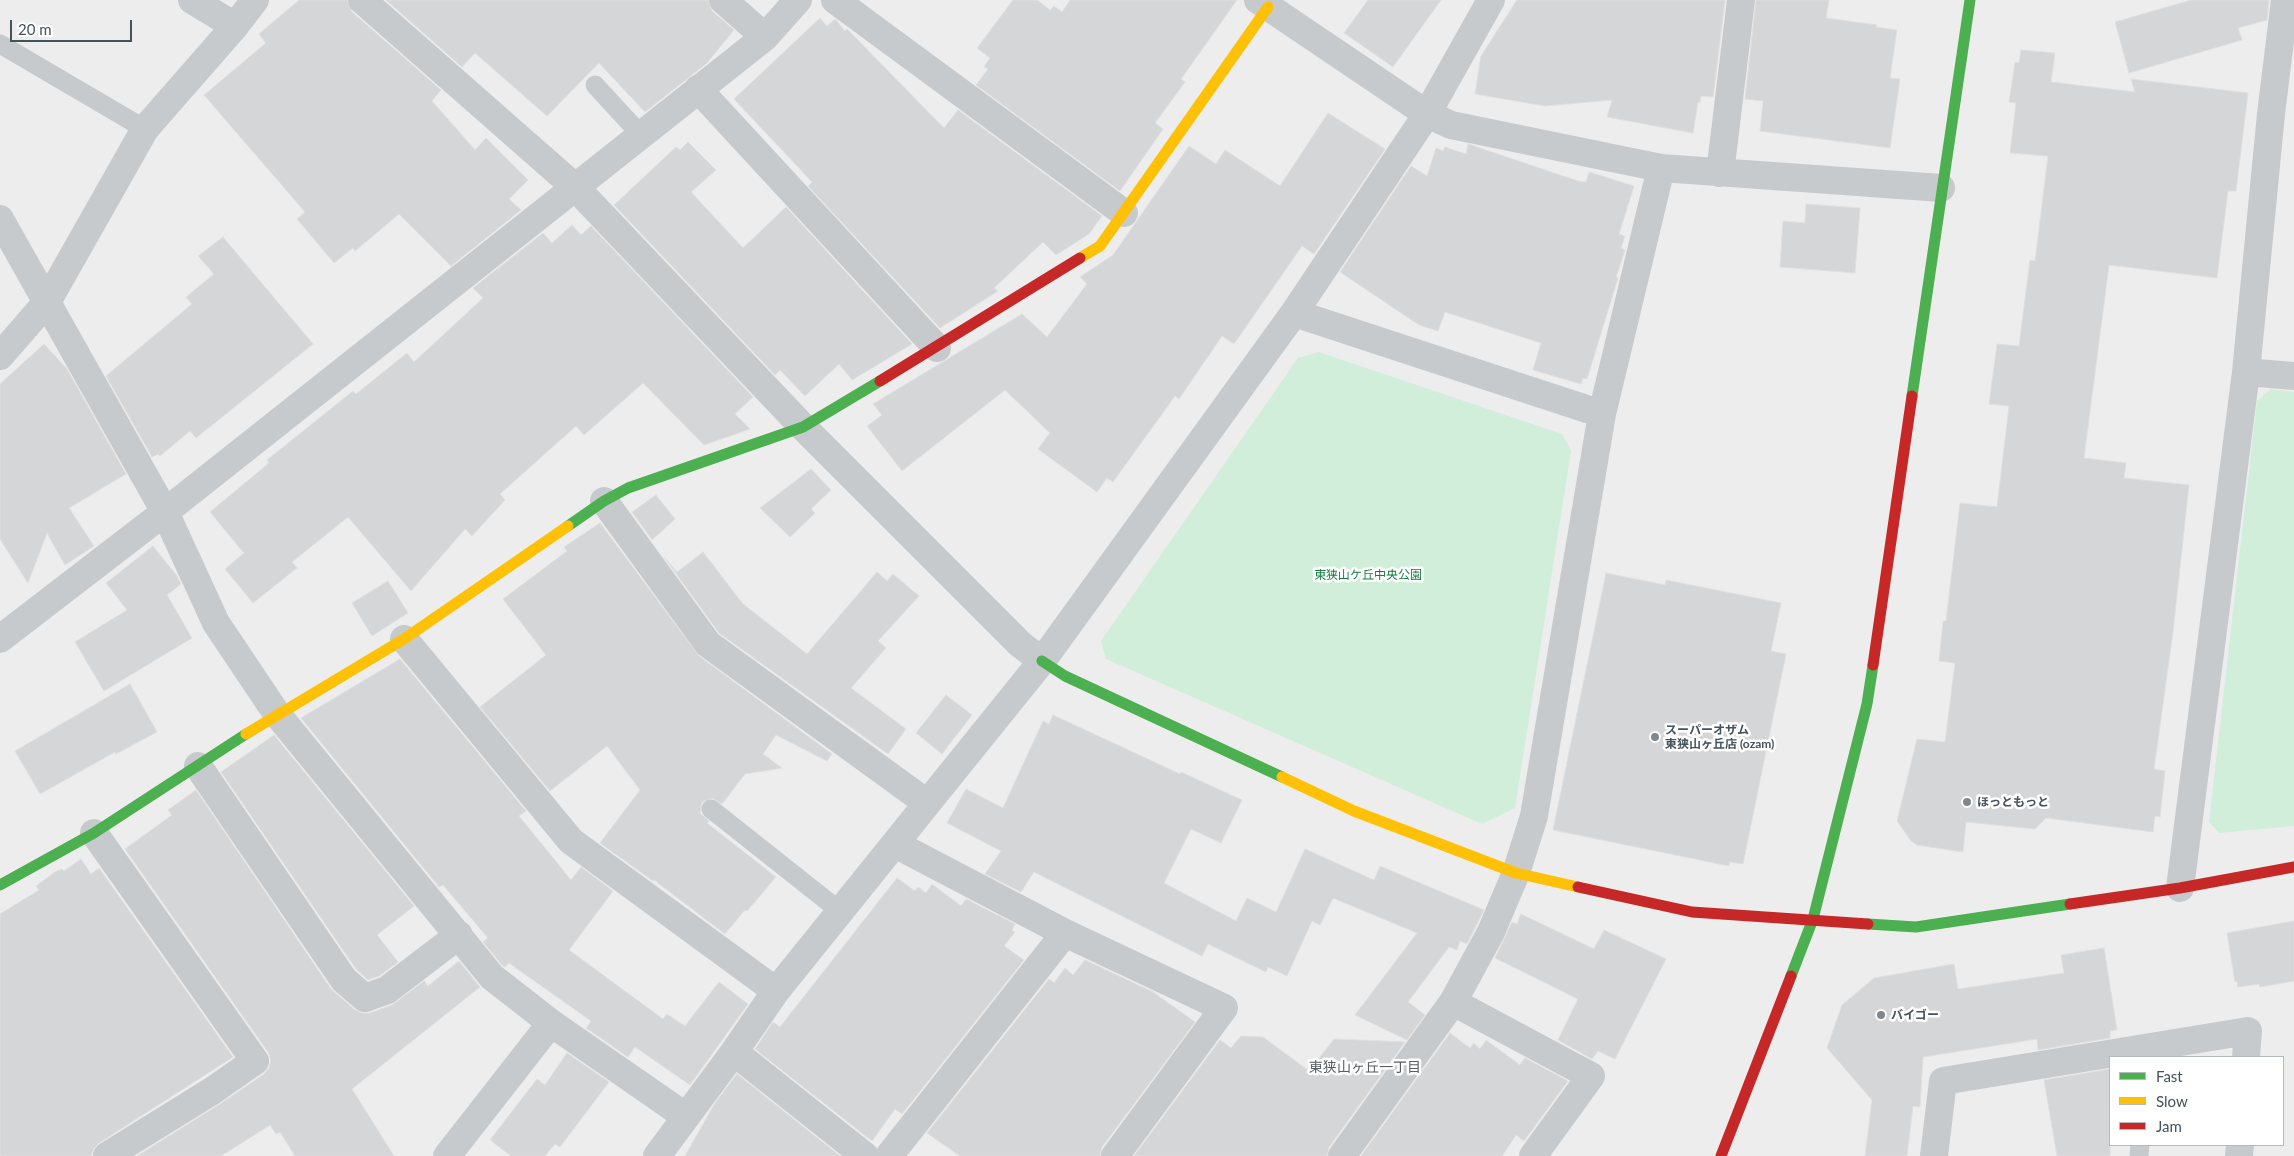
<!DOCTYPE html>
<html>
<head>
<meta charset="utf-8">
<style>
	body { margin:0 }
	#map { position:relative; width:2294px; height:1156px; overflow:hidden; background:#eeeded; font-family:Lato,sans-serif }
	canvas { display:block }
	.legend { position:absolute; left:2109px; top:1056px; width:175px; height:90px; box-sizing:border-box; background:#fff; border:1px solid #b4babd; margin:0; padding:6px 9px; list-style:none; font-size:15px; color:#44525a }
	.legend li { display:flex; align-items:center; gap:10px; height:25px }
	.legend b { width:25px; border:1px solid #b4babd }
	.scale { position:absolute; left:10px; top:20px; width:122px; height:22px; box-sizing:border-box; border:2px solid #44525a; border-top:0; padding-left:6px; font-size:15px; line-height:18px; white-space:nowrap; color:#44525a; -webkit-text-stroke:4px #fff; paint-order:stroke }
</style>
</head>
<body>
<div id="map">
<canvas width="2294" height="1156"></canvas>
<ul class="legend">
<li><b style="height:6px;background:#4caf50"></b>Fast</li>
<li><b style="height:6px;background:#ffc107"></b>Slow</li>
<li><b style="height:6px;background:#c62828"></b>Jam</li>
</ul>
<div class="scale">20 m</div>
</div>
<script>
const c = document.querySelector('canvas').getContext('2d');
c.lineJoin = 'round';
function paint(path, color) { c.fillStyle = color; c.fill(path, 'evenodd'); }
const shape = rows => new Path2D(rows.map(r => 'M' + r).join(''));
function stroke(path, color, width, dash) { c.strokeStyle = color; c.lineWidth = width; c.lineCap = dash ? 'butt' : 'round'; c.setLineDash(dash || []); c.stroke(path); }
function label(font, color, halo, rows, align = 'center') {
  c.font = font + ' Lato,"Noto Sans JP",sans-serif'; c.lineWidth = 5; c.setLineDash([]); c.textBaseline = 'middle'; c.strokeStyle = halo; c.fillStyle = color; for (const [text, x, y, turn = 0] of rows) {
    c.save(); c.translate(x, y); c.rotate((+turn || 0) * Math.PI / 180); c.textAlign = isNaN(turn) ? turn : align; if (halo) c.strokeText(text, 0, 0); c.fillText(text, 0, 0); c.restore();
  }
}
paint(shape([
	[1319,352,1562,434,1571,451,1515,808,1482,824,1106,659,1101,641,1298,358],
	[2271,389,2294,392,2294,826,2219,833,2209,822,2257,401]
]), '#d0eed9');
const building = shape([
	[299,0,347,0,352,12,441,90,432,101,475,150,486,138,528,180,509,199,521,210,451,266,399,214,355,251,353,248,334,263,297,219,305,212,204,95,266,43,259,34,299,0],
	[386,0,708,0,712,11,734,30,707,63,645,112,599,63,547,116,475,53,462,67,386,0],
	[1013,0,1037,0,1050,10,1054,6,1062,12,1070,0,1237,0,1181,79,1185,82,1155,123,1163,129,1120,191,976,85,988,69,984,67,990,58,977,48,1013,0],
	[1368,0,1441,0,1393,67,1344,33,1368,0],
	[1517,0,1725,0,1713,97,1701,96,1700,103,1698,102,1693,133,1607,117,1612,100,1545,106,1475,94,1481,56,1517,0],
	[1756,0,1829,0,1826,18,1877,25,1876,27,1897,30,1890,78,1900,79,1890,148,1760,131,1763,101,1745,99,1756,0],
	[2191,0,2269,0,2267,20,2238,28,2242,40,2129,73,2115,22,2191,0],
	[820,18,827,26,835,19,845,31,847,29,944,128,958,110,1102,216,1089,234,1056,255,1043,242,994,288,998,291,940,328,808,186,812,182,734,99,820,18],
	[2021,50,2055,53,2051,82,2135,92,2131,79,2248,93,2236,191,2228,191,2217,278,2109,265,2084,458,2126,463,2124,478,2189,485,2173,632,2154,769,2165,771,2160,817,2155,816,2153,832,2046,818,2035,829,1966,822,1963,852,1917,845,1911,841,1897,821,1917,739,1945,742,1955,663,1939,661,1943,621,1946,621,1960,503,1997,507,2009,406,1989,404,1997,344,2019,346,2030,260,2035,261,2048,156,2010,153,2016,103,2009,102,2015,62,2019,63,2021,50],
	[1328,113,1385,149,1314,254,1302,246,1234,344,1222,336,1179,399,1175,396,1113,482,1107,478,1097,492,1038,449,1050,433,1005,390,902,471,867,426,882,415,873,404,1022,314,1047,337,1087,284,1080,277,1113,255,1189,146,1216,164,1225,150,1280,186,1328,113],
	[688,142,716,170,691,192,743,248,786,207,912,344,852,380,839,364,805,396,780,370,775,375,614,205,676,147,680,150,688,142],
	[1468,144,1578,181,1586,182,1589,172,1634,186,1619,234,1625,236,1621,248,1625,250,1616,277,1618,278,1587,379,1583,378,1581,384,1533,370,1541,343,1445,312,1438,331,1419,325,1340,272,1411,166,1427,176,1436,148,1443,151,1445,147,1466,154,1468,144],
	[1806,204,1860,208,1855,273,1780,267,1783,221,1805,223,1806,204],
	[572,225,581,235,591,226,753,397,735,414,750,429,704,445,643,383,584,435,576,426,500,494,505,500,472,536,465,529,411,591,348,517,292,562,297,568,253,603,225,569,244,553,210,512,269,463,267,460,353,391,356,394,407,353,414,362,483,298,473,288,543,233,552,243,572,225],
	[223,237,313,344,196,438,190,431,160,456,158,454,152,457,106,376,192,304,186,297,214,274,198,256,223,237],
	[44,344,67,369,126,474,69,508,94,546,65,565,47,533,28,583,0,539,0,384,44,344],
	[811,469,831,490,811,509,815,513,790,537,760,508,811,469],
	[656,495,675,519,652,540,632,512,656,495],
	[600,523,699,656,832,754,827,761,776,735,763,754,782,768,745,774,722,804,712,798,702,802,700,813,709,821,707,823,776,877,747,911,745,910,725,934,654,880,653,881,600,843,640,790,607,746,550,791,480,707,546,655,503,599,567,551,564,547,600,523],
	[153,546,177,576,181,584,167,595,192,638,104,691,75,642,127,610,106,583,153,546],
	[703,552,743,604,807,654,877,572,887,581,893,574,919,596,878,641,886,648,851,688,906,729,888,754,719,633,664,557,677,572,703,552],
	[1606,573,1665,585,1666,580,1781,603,1771,651,1786,654,1743,864,1730,862,1729,866,1553,830,1606,573],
	[388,581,408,613,372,636,352,603,388,581],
	[400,659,526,811,519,816,571,880,581,867,613,891,569,950,663,1019,667,1014,685,1026,719,982,748,1004,690,1085,635,1047,628,1057,586,1028,591,1021,509,963,505,967,503,966,483,942,488,938,443,885,439,887,301,718,400,659],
	[130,684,157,732,116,754,115,752,40,794,15,751,130,684],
	[946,695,972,715,942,754,916,733,946,695],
	[1053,715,1180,774,1181,772,1242,800,1221,843,1191,829,1164,883,1236,921,1247,898,1276,912,1305,849,1374,880,1380,866,1484,910,1467,944,1460,941,1457,950,1449,947,1408,1002,1425,1015,1407,1040,1355,1015,1417,933,1333,898,1320,925,1312,921,1287,976,1268,967,1266,972,1208,944,1202,956,1034,872,1021,892,985,874,1001,851,947,823,966,789,1003,808,1043,721,1049,724,1053,715],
	[274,735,414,906,377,935,398,962,379,976,368,980,356,969,221,772,274,735],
	[196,790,331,989,355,1010,362,1013,370,1013,392,1005,424,981,428,986,459,961,480,987,352,1089,394,1156,295,1156,280,1132,276,1134,270,1125,221,1156,137,1156,220,1104,264,1074,269,1068,271,1060,268,1052,125,849,172,815,168,810,196,790],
	[81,859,91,874,99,868,233,1057,99,1143,94,1148,91,1156,0,1156,0,914,39,890,36,886,55,872,62,869,64,871,81,859],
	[897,878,915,891,918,887,926,893,932,884,961,906,966,899,1015,924,1012,930,1015,932,1004,946,1024,960,902,1114,895,1109,872,1141,755,1049,773,1022,780,1027,897,878],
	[1521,914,1594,949,1604,930,1666,959,1615,1059,1598,1051,1592,1059,1558,1040,1578,999,1495,958,1512,922,1517,924,1521,914],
	[2294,921,2294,981,2260,987,2259,984,2238,987,2237,981,2235,982,2227,933,2294,921],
	[2104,948,2117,1030,2110,1031,2110,1038,2038,1050,2037,1039,1923,1057,1920,1107,1913,1106,1907,1156,1865,1156,1872,1100,1827,1048,1842,1005,1874,978,1954,964,1958,989,2064,973,2061,955,2104,948],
	[1085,960,1153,992,1195,1022,1102,1147,1100,1156,960,1156,927,1133,1049,979,1054,983,1065,968,1073,975,1085,960],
	[1450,1033,1470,1048,1474,1043,1480,1049,1486,1040,1520,1065,1525,1058,1568,1081,1524,1141,1516,1135,1502,1156,1361,1156,1450,1033],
	[1241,1036,1263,1037,1309,1071,1334,1039,1405,1042,1329,1147,1327,1156,1134,1156,1220,1040,1231,1048,1241,1036],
	[567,1053,609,1082,560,1147,555,1144,545,1156,511,1156,490,1140,537,1079,545,1085,567,1053],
	[2110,1069,2110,1156,2057,1156,2044,1080,2110,1069],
	[737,1074,840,1156,685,1156,715,1103,737,1074]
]);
paint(building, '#d5d6d7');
stroke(building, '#dfdfe0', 1);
stroke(shape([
	[0,44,145,129],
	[595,85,641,135],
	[711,809,841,912],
	[2139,1156,2140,1145]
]), '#c7cacc', 19);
stroke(shape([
	[192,0,235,26],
	[362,0,576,188,803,427,1020,644,1042,661],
	[723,0,765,37],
	[835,0,1124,213],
	[1258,0,1427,114,1451,125,1661,168,1941,188],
	[698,89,937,348],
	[1720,173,1741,0],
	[0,219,165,512,216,623,277,714,492,977,551,1023,685,1116],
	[1294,313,1602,414],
	[0,356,47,302,145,129,235,26,255,0],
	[2246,372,2294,376],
	[604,501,708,644,927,803],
	[0,639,165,512,765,37,798,0],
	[404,639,571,841,776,991],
	[198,766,344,980,365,998,387,990,459,935],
	[94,833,255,1061,212,1091,107,1156],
	[895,844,1065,933,1224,1008,1115,1156],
	[2180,888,2246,372,2271,114,2285,0],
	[1453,1002,1591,1076,1533,1156],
	[734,1052,865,1156],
	[447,1156,551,1023],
	[657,1156,734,1052,776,991,1042,661,1294,313,1427,114,1491,0],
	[889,1156,1065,933],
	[1342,1156,1453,1002,1491,932,1516,873,1534,816,1602,414,1661,168],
	[1934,1156,1943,1081,2248,1031,2246,1057],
	[2239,1156,2240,1145]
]), '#c7cacc', 28);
stroke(shape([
	[1912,396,1970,0],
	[568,526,604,501,628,488,803,427,880,381],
	[1042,661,1065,676,1282,777],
	[0,885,94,833,246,734],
	[1868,924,1916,927,2070,904],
	[1791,976,1813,919,1867,704,1873,665]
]), '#4caf50', 11);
stroke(shape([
	[1080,258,1100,246,1268,7],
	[246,734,404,639,568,526],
	[1282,777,1354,811,1516,873,1578,887]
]), '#ffc107', 11);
stroke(shape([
	[880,381,1080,258],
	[1873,665,1912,396],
	[1578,887,1692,912,1868,924],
	[2070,904,2180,888,2294,867],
	[1721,1156,1791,976]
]), '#c62828', 11);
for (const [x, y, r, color] of [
	[1655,737,5,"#80888d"],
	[1967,802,5,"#80888d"],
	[1881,1015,5,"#80888d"]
]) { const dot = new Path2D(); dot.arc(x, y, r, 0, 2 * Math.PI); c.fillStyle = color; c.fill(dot); stroke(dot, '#fff', 2); }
label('12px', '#147c3f', '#fff', [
	["東狭山ケ丘中央公園",1368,575]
]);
label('bold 12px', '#44525a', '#fff', [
	["スーパーオザム",1665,730],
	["東狭山ヶ丘店 (ozam)",1665,744],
	["ほっともっと",1977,802],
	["バイゴー",1891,1015]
], 'left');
label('14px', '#595e62', '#fff', [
	["東狭山ヶ丘一丁目",1365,1067]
]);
</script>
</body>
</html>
